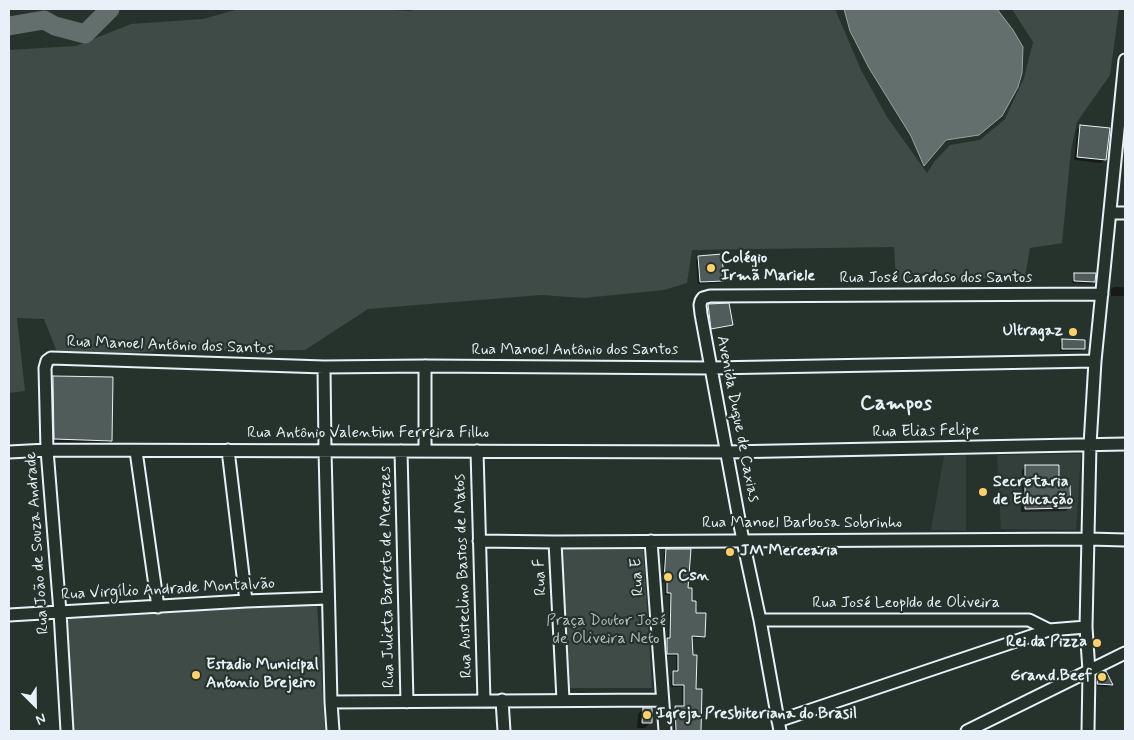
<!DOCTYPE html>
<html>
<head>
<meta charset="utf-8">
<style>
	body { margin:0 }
	#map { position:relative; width:1134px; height:740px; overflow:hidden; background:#26332d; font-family:Mynerve,sans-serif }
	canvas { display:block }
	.frame { position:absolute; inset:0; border:10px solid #e8f1f8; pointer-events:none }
	.north { position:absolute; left:10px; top:680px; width:50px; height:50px; -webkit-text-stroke:4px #26332d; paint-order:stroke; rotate:157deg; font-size:14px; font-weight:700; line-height:20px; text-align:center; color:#e8f1f8 }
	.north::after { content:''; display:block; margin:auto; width:18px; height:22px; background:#e8f1f8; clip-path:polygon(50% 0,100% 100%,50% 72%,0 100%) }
</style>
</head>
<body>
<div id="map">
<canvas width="1134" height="740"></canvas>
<div class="frame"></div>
<div class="north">N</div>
</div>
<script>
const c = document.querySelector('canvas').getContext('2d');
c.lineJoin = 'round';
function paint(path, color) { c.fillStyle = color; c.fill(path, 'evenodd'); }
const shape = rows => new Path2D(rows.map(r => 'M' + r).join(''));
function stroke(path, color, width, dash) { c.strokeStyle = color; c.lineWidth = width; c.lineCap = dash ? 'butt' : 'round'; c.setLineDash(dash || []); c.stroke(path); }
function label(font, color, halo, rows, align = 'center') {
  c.font = font + ' Mynerve,sans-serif'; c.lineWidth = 4.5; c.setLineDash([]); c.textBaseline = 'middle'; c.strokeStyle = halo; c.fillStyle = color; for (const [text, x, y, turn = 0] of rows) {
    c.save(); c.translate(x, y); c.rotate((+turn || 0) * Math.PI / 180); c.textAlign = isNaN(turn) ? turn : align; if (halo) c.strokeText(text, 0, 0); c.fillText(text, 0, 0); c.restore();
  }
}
paint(shape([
	[1081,454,1076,530,1001,529,997,455],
	[966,455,966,531,931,530,944,456]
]), '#333f3a');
paint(shape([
	[239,9,376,9,410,11,417,9,835,9,861,70,887,117,927,173,934,162,950,145,980,140,1005,119,1024,78,1033,42,1012,9,1119,9,1110,75,1077,122,1071,150,1062,243,1030,248,1025,277,896,281,894,247,692,250,687,283,664,290,584,298,541,295,368,309,305,350,159,351,59,357,44,319,17,318,25,391,9,393,9,50,76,46,131,24,203,19],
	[643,545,652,688,566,688,561,547],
	[317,604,325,731,74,731,67,618]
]), '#3e4b47');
const water = shape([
	[844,9,997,9,1013,30,1023,47,1022,73,1018,87,1002,116,979,135,946,140,924,166,911,136,869,68,850,31,844,9]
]);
paint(water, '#636f6d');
stroke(water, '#98a3a5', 1);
paint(shape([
	[1081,126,1105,159,1101,163,1074,160,1077,130],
	[699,257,723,280,720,283,698,284,696,260],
	[1075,274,1094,281,1092,284,1072,283,1073,277],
	[1114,287,1125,287,1125,296,1111,296,1111,289],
	[708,306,732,324,729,326,709,330,706,308],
	[1063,340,1084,349,1081,351,1060,351,1060,343],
	[53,377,111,440,107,444,51,443,50,381],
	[1026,466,1058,486,1070,507,1066,511,1021,512,1022,470],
	[666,550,687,589,694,614,704,636,702,638,691,638,695,691,701,691,700,731,674,731,674,710,676,707,682,707,682,687,671,687,671,675,674,672,676,672,676,656,665,656,665,642,668,639,670,595,665,595,665,582,662,582,664,553],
	[1100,675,1111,685,1109,687,1095,686,1097,678],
	[643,709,651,722,645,728,637,728,638,714]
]), '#0007');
stroke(shape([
	[9,26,44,20,55,26,85,34,110,9]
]), '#636f6d', 19);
const building = shape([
	[1080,125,1110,128,1106,160,1077,157,1080,125],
	[722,254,724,281,700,282,698,256,722,254],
	[1074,273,1096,273,1095,282,1074,281,1074,273],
	[729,303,733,325,711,329,708,304,729,303],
	[1062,339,1085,340,1085,349,1062,349,1062,339],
	[53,376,113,377,112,441,54,439,53,376],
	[1025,465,1059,465,1059,485,1070,485,1071,508,1025,509,1025,465],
	[666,549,691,549,688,588,692,588,692,601,696,601,696,613,706,613,705,637,692,636,693,655,697,655,696,689,702,689,701,731,676,731,675,706,684,706,684,685,673,685,673,671,678,671,678,654,667,654,667,638,670,638,671,593,667,593,667,580,664,580,666,549],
	[1106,671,1113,685,1097,684,1099,674,1106,671],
	[643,708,652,708,652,723,642,723,643,708]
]);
paint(building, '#505c59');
stroke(building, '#e8f1f8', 1);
const street = shape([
	[1110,213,1125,213],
	[425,366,425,451],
	[324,367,325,450,331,702,333,731],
	[228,450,246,601],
	[136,451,158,607],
	[401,451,407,702],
	[477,451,484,701],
	[9,452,47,450,727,452,1125,444],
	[479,541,555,542,1089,539,1125,540],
	[651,541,665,731],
	[555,542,563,700],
	[9,615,246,601,328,598],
	[760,620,1029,620,1049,630],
	[502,700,504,731],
	[331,702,662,700],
	[778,721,1049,630,1086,627],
	[67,731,60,612,47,450,45,368,47,361,51,358,324,367,425,366,711,368,1095,361],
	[780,731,760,620,743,541,701,314,700,305,701,301,703,298,710,296,1102,294],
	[967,731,1125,653],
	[1088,731,1089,671,1086,627,1090,445,1095,361,1125,60]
]);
stroke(street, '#e8f1f8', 15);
stroke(street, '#26332d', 11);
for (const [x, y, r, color] of [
	[711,268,5,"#ffd166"],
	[1073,332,5,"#ffd166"],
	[983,492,5,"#ffd166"],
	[730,552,5,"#ffd166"],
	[668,577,5,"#ffd166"],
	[1097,643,5,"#ffd166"],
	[196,675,5,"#ffd166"],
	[1102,677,5,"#ffd166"],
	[647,715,5,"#ffd166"]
]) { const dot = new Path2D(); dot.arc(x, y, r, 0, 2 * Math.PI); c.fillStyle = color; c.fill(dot); stroke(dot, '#26332d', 2); }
label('bold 16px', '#e8f1f8', '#26332d', [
	["Colégio",721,259],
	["Irmã Mariele",721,277],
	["Ultragaz",1063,332,"right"],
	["Secretaria",993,483],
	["de Educação",993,501],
	["JM Mercearia",740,552],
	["Csn",678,577],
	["Rei da Pizza",1087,643,"right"],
	["Estadio Municipal",206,666],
	["Antonio Brejeiro",206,684],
	["Grand Beef",1092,677,"right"],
	["Igreja Presbiteriana do Brasil",657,715]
], 'left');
label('16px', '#e8f1f8', '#26332d', [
	["Rua José Cardoso dos Santos",936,279],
	["Rua Manoel Antônio dos Santos",170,346,2],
	["Rua Manoel Antônio dos Santos",575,351],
	["Avenida Duque de Caxias",737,419,79],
	["Rua Elias Felipe",926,432,-1],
	["Rua Antônio Valentim Ferreira Filho",368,434],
	["Rua Manoel Barbosa Sobrinho",802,524],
	["Rua João de Souza Andrade",38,543,-94],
	["Rua Austeclino Bastos de Matos",464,576,-92],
	["Rua Julieta Barreto de Menezes",388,577,-91],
	["Rua F",541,577,-93],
	["Rua E",638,577,-94],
	["Rua Virgílio Andrade Montalvão",168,590,-3],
	["Rua José Leopldo de Oliveira",906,604]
]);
label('16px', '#b5bfc3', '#26332d', [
	["Praça Doutor José",606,622],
	["de Oliveira Neto",606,640]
]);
label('bold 21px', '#e8f1f8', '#26332d', [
	["Campos",896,405]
]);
</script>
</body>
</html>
